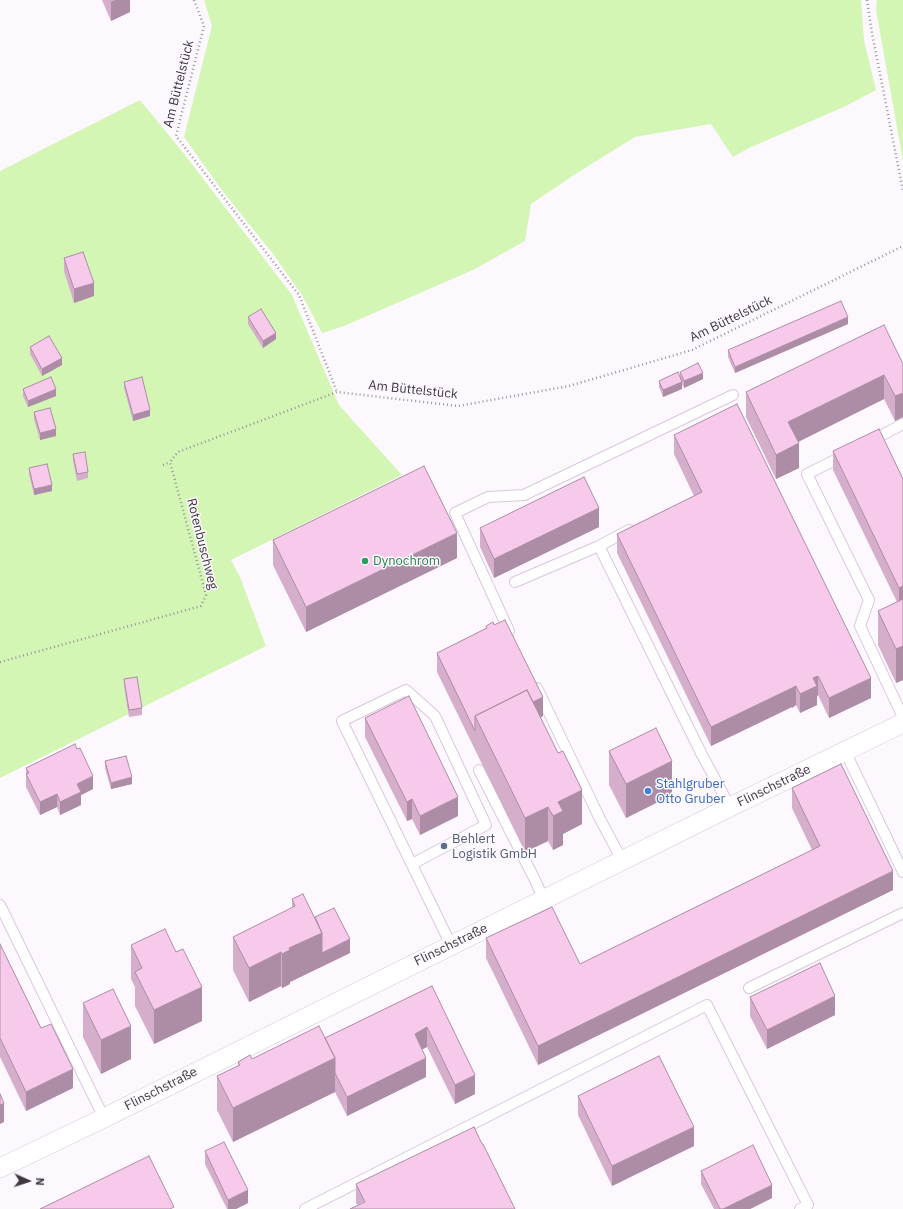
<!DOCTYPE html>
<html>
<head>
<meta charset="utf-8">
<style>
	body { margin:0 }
	#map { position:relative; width:903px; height:1209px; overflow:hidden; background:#fcf8fd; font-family:"IBM Plex Sans",sans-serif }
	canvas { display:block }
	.north { position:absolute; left:8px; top:1161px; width:40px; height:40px; -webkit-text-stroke:3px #fcf8fd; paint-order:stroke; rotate:93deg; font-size:11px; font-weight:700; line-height:16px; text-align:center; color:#3f3841 }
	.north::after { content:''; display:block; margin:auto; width:14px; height:18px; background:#3f3841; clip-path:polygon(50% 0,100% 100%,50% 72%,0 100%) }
</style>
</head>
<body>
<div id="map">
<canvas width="903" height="1209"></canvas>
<div class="north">N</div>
</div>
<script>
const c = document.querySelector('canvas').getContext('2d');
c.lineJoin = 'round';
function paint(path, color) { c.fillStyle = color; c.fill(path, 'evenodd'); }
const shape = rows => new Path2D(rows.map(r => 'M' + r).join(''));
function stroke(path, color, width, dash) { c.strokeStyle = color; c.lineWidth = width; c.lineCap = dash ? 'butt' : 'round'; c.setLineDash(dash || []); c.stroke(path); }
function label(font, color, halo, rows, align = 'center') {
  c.font = font + ' "IBM Plex Sans",sans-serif'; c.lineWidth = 3; c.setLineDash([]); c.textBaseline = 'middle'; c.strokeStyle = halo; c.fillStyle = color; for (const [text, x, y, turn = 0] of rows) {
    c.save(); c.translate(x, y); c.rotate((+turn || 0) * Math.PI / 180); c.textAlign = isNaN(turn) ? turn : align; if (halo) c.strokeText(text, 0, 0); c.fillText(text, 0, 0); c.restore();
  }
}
paint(shape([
	[204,0,861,0,864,40,876,90,846,106,749,148,733,157,711,124,635,137,577,173,531,204,525,241,473,270,344,326,322,333,302,295,273,254,221,189,184,137,212,26],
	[877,0,903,0,903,161,876,10],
	[140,100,185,155,292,295,339,405,402,475,231,560,240,577,266,646,0,778,0,171]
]), '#d3f6b4');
const service = shape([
	[869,442,903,424],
	[845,455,807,474,869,600,860,626,903,717],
	[629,530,599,546,701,753,730,807],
	[515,582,599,546],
	[509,631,455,513,488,497,524,495,733,395],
	[537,688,600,819,622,860],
	[845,751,903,872],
	[479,770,534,878,544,900],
	[412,864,486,825,435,716,406,690,342,721,451,945],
	[0,905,104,1118],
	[749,988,903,913],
	[305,1209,707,1005,808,1205,800,1209]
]);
const minor = shape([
	[0,1168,104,1118,730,807,903,723]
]);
stroke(service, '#d9c7de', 12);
stroke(minor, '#d9c7de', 20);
stroke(shape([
	[194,0,204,26,176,136,299,295,337,392],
	[867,0,872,33,903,191],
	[163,465,170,462],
	[0,662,201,606,206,595,170,462,178,452,337,392,458,406,569,386,692,350,903,246]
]), '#9a959c', 2.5, [1, 3]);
stroke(service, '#fff', 10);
stroke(minor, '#fff', 19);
paint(shape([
	[102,0,130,0,130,12,111,21],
	[64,258,94,296,74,303,64,271],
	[248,317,276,339,263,348,248,324],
	[848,324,735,373,728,357,728,350],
	[30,347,62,365,42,376,30,354],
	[903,364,903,417,895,421,884,399,798,442,799,468,776,479,746,417,746,392],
	[680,372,703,379,684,388,682,384,682,389,663,397,659,387,659,381,680,376],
	[124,382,150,416,133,421,124,388],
	[23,389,56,396,28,407,23,396],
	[34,412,56,436,40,440,34,419],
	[674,435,871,698,829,718,818,695,817,696,817,705,800,713,796,705,792,708,792,707,711,746,617,553,617,534,694,496,674,454],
	[833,451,903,479,903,680,896,683,878,645,878,611,897,602,833,470],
	[73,454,88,472,88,478,77,481,73,460],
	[29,468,52,491,34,495,29,474],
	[599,527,494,578,480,547,480,528],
	[273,540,457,558,306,632,273,565],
	[486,626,543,716,540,718,582,824,563,834,563,845,553,850,548,841,525,852,437,672,437,653,486,628],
	[124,679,142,708,142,715,129,717,124,686],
	[365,718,458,816,420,835,412,819,407,821,365,737],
	[609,751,672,795,626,818,609,785],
	[105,761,132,784,111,789,105,768],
	[26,768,93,789,81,795,81,805,60,815,57,807,40,815,26,787],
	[792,788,893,890,538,1065,486,958,486,938,580,964,812,850,792,808],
	[292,899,315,917,350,953,290,982,290,984,282,988,281,986,249,1002,233,970,233,937,292,908],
	[0,944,41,1028,73,1088,26,1111,0,1057],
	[131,945,202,1021,154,1044,135,1006,135,987,131,979],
	[432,986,475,1094,455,1104,427,1047,422,1049,426,1077,347,1116,335,1092,233,1142,217,1110,217,1076,238,1066,238,1062,252,1059,325,1038],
	[750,997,835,1015,767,1049,750,1016],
	[83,1003,131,1059,101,1074,83,1037],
	[578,1096,694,1146,612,1186,578,1115],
	[482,1144,357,1205,356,1203,356,1184],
	[205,1151,248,1203,236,1209,227,1209,205,1164],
	[701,1171,772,1198,750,1209,714,1209,701,1184]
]), '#d4aecb');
paint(shape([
	[115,0,130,0,130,12,111,21,111,2],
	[94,283,94,296,74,303,74,289],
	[848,317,848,324,735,373,735,367],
	[276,333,276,339,263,348,263,341],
	[62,358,62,365,42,376,42,369],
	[703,373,703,379,684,388,684,381],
	[884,375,884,399,788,447,788,422],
	[682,382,682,389,663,397,663,390],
	[56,389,56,396,28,407,28,401],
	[903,393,903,417,895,421,895,396],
	[150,410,150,416,133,421,133,415],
	[56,429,56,436,40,440,40,433],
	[799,443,799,468,776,479,776,455],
	[52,485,52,491,34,495,34,489],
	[599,508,599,527,494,578,494,559],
	[457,533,457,558,306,632,306,607],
	[903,586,903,605,899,607,899,588],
	[903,646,903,680,896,683,896,649],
	[818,676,818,695,817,696,817,705,800,713,800,694,813,678],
	[871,678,871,698,829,718,829,698],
	[796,686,796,705,792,708,792,688],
	[792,688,792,707,711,746,711,727],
	[543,697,543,716,488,743,481,728],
	[672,761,672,795,626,818,626,784],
	[93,776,93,789,81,795,81,805,60,815,60,802,77,784],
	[132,777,132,784,111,789,111,783],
	[582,790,582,824,563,834,563,845,553,850,553,816,558,802],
	[57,794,57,807,40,815,40,802],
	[458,797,458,816,420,835,420,816],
	[412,799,412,819,407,821,407,802],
	[548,807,548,841,525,852,525,818],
	[893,871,893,890,538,1065,538,1046],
	[322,933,350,939,350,953,290,982,290,984,282,988,282,954,289,948],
	[281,952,281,986,249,1002,249,968],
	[202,987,202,1021,154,1044,154,1010],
	[835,996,835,1015,767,1049,767,1030],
	[131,1026,131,1059,101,1074,101,1040],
	[427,1027,427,1047,415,1053,415,1034],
	[335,1058,335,1092,233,1142,233,1108],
	[426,1058,426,1077,347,1116,347,1097],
	[73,1069,73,1088,26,1111,26,1092],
	[475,1075,475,1094,455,1104,455,1085],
	[4,1103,4,1122,0,1124,0,1105],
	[694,1127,694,1146,612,1186,612,1166],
	[772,1185,772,1198,750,1209,723,1209],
	[248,1190,248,1203,236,1209,228,1209,228,1200]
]), '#ad8da5');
const building = shape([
	[83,252,94,283,74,289,64,258,83,252],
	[841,301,848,317,735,367,728,350,841,301],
	[261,309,276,333,263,341,248,317,261,309],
	[884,325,903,364,903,393,895,396,884,375,788,422,799,443,776,455,746,392,884,325],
	[49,336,62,358,42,369,30,347,49,336],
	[698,363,703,373,684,381,680,372,698,363],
	[678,372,682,382,663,390,659,381,678,372],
	[51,377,56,389,28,401,23,389,51,377],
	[142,377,150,410,133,415,124,382,142,377],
	[737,404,871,678,829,698,818,676,813,678,817,686,800,694,796,686,792,688,711,727,617,534,702,492,674,435,737,404],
	[50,408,56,429,40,433,34,412,50,408],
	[879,429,903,479,903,586,899,588,833,451,879,429],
	[85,452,88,472,77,474,73,454,85,452],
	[47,464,52,485,34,489,29,468,47,464],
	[424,466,457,533,306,607,273,540,424,466],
	[584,477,599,508,494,559,480,528,584,477],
	[903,599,903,646,896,649,878,611,903,599],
	[505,620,543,697,533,702,527,690,475,716,475,731,437,653,487,628,486,626,493,622,494,625,505,620],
	[137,677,142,708,129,710,124,679,137,677],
	[527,690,558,753,563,751,582,790,558,802,563,811,553,816,548,807,525,818,475,716,527,690],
	[409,696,458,797,420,816,412,799,407,802,365,718,409,696],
	[656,728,672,761,626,784,609,751,656,728],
	[75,744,77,749,80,748,93,776,77,784,81,792,60,802,57,794,40,802,26,774,29,773,26,768,75,744],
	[126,756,132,777,111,783,105,761,126,756],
	[841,764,893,871,538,1046,486,938,552,907,580,964,820,846,792,788,841,764],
	[303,894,322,933,289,948,290,950,282,954,281,952,249,968,233,937,295,906,292,899,303,894],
	[334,908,350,939,322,953,322,933,315,917,334,908],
	[165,929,176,952,183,949,202,987,154,1010,135,972,142,968,131,945,165,929],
	[0,944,41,1028,51,1024,73,1069,26,1092,0,1038,0,944],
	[820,963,835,996,767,1030,750,997,820,963],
	[432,986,475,1075,455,1085,427,1027,415,1034,426,1058,347,1097,335,1073,335,1058,325,1038,432,986],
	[113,989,131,1026,101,1040,83,1003,113,989],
	[319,1026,335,1058,233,1108,217,1076,240,1065,238,1062,250,1055,252,1059,319,1026],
	[659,1056,694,1127,612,1166,578,1096,659,1056],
	[0,1094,4,1103,0,1105,0,1094],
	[474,1127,482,1144,483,1144,515,1209,350,1209,365,1202,356,1184,474,1127],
	[224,1142,248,1190,228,1200,205,1151,224,1142],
	[753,1145,772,1185,723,1209,720,1209,701,1171,753,1145],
	[149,1156,174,1207,170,1209,40,1209,149,1156]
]);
paint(building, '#f7caec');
stroke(building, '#ad8da5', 1);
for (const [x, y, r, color] of [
	[365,561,4,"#2e9e5b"],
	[648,791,4,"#3f7fe0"],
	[444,846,4,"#5c6f8a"]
]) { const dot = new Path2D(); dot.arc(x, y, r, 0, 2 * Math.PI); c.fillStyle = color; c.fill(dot); stroke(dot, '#fcf8fd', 1.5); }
label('13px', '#3f3841', '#fcf8fd', [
	["Am Büttelstück",179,84,-76],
	["Am Büttelstück",731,319,-26],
	["Am Büttelstück",413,390,6],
	["Rotenbuschweg",202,544,76],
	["Flinschstraße",774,786,-26],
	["Flinschstraße",451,945,-26],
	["Flinschstraße",161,1089,-27]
]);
label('13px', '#27864d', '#fcf8fd', [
	["Dynochrom",373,561]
], 'left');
label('13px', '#366cbe', '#fcf8fd', [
	["Stahlgruber",656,784],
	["Otto Gruber",656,799]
], 'left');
label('13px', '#4e5e75', '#fcf8fd', [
	["Behlert",452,839],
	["Logistik GmbH",452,854]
], 'left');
</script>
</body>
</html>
